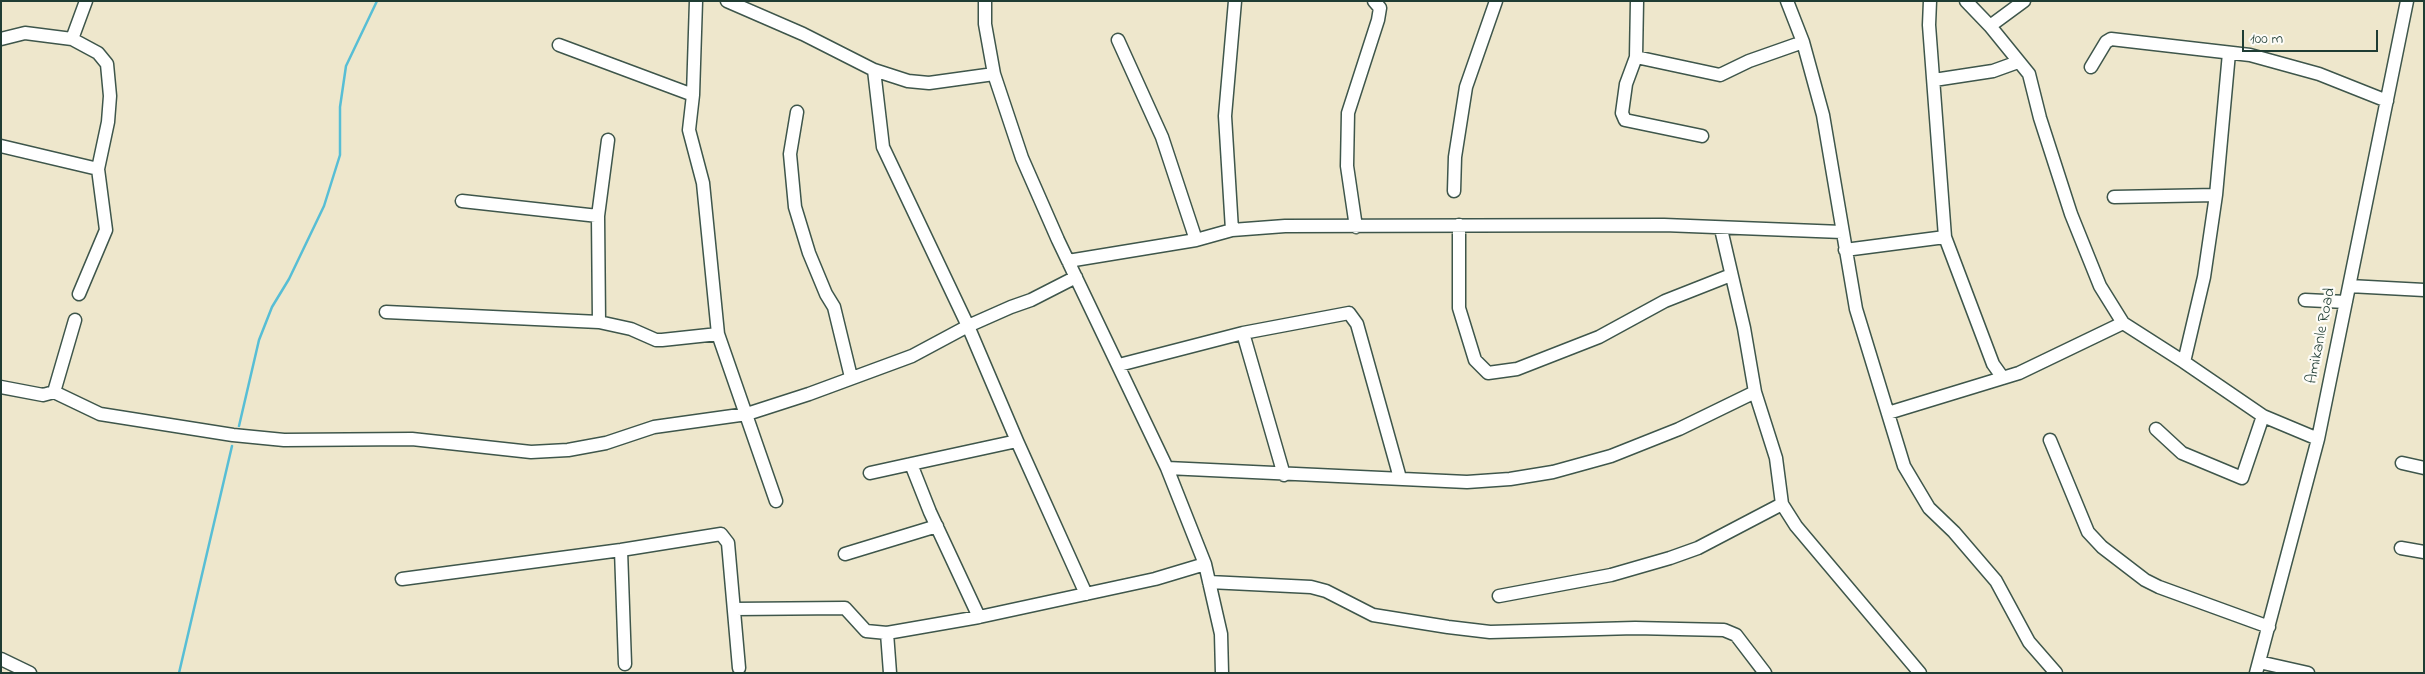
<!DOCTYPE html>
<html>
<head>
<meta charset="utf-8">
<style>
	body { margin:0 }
	#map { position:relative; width:2425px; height:674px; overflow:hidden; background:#eee7cc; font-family:"Indie Flower",sans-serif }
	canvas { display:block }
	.frame { position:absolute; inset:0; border:2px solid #1f3d34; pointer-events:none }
	.scale { position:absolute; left:2242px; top:30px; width:136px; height:22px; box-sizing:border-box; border:2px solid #1f3d34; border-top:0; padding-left:6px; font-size:15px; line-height:18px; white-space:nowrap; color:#1f3d34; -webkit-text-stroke:4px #fdfcf7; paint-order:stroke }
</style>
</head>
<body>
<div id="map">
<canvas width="2425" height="674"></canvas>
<div class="frame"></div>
<div class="scale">100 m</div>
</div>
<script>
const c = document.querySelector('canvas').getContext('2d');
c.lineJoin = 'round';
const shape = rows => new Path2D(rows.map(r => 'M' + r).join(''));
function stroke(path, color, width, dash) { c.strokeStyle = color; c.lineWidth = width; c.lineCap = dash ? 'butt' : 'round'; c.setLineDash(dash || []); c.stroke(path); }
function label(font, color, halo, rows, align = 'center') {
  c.font = font + ' "Indie Flower",sans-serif'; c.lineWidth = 4.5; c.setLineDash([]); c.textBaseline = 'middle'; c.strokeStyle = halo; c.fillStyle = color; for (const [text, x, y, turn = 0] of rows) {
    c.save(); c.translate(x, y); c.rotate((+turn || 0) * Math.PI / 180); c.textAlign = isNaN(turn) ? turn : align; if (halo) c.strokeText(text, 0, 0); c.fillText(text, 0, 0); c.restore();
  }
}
stroke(shape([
	[239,426,259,340,272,307,289,279,324,206,340,155,340,107,346,66,377,1],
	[179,673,232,446]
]), '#57bed5', 2.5);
const minor = shape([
	[696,1,693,95,689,130,703,183,718,334,776,501],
	[727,1,803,34,874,70,908,81,929,83,994,74],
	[985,1,985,24,994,74,1022,158,1058,240,1167,468,1205,564,1221,634,1222,673],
	[1637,1,1636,57,1626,84,1622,113,1625,120,1702,136],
	[1787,1,1803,42,1823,115,1856,309,1904,466,1929,508,1954,532,1996,581,2029,642,2056,673],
	[1930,1,1929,25,1945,237,1993,364,2003,378],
	[1966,1,1990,26,2029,74,2040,118,2071,214,2100,286,2123,323],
	[1990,26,2024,1],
	[1,39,25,33,72,39,86,1],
	[72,39,98,53,107,64,110,96,108,122,98,169],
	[1118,40,1162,137,1196,240],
	[559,45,693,95],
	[1636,57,1720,75,1749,61,1803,42],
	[2091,67,2106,42,2111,39,2250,55,2319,74,2387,101],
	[874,70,883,147,968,326,1017,441,1086,594],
	[1934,80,1993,71,2018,62],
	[797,112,790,154,795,207,809,253,826,294,834,307,851,377],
	[1,146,98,169,106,230,79,294],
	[1454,191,1455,157,1466,87,1496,1],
	[2114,197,2216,195],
	[462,201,598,216],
	[1459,225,1459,308,1475,360,1488,373,1517,369,1599,337,1665,301,1731,275],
	[1356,227,1347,166,1348,113,1378,20,1380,8,1374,1],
	[1721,229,1744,328,1755,392,1776,458,1782,504,1796,526,1920,673],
	[1232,230,1225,116,1235,1],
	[1845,250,1945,237],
	[1068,261,1196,240,1232,230,1285,226,1664,225,1842,232],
	[2349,286,2424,290],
	[2305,300,2346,302],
	[386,312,599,322,631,329,656,340,662,340,718,334],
	[599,322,598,216,608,140],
	[1243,333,1284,475],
	[2184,362,2204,277,2216,195,2229,53],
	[1119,365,1243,333,1349,313,1357,324,1400,478],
	[1,387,43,395,54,392,75,320],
	[54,392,100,414,233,435,284,440,412,439,531,452,568,450,606,443,654,427,747,414,809,394,912,356,968,326,1011,307,1031,300,1076,277],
	[1888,413,2019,373,2123,323,2184,362,2263,416,2318,439],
	[2156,429,2182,453,2242,478,2263,416],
	[2050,440,2088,532,2102,547,2145,580,2159,587,2269,627],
	[2402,463,2424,468],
	[1167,468,1467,482,1510,479,1553,472,1611,456,1679,429,1755,392],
	[870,473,911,464],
	[2401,548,2424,552],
	[621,550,625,664],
	[845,554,937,526],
	[402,579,621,550,721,534,728,543,739,668],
	[1209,582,1311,587,1326,591,1373,615,1448,627,1490,632,1635,628,1724,630,1736,635,1765,673],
	[1499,596,1611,575,1670,558,1698,548,1782,504],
	[734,609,845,608,866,631,887,633,979,617,1155,579,1205,564],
	[979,617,930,512,911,464,1017,441],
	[887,633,890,673],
	[1,659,30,673],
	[2259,662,2308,673],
	[2256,673,2318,439,2407,1]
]);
stroke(minor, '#3e564b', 15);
stroke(minor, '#fff', 12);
label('16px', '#1f3d34', '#fdfcf7', [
	["Amikanle Road",2322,336,-79]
]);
</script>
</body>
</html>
